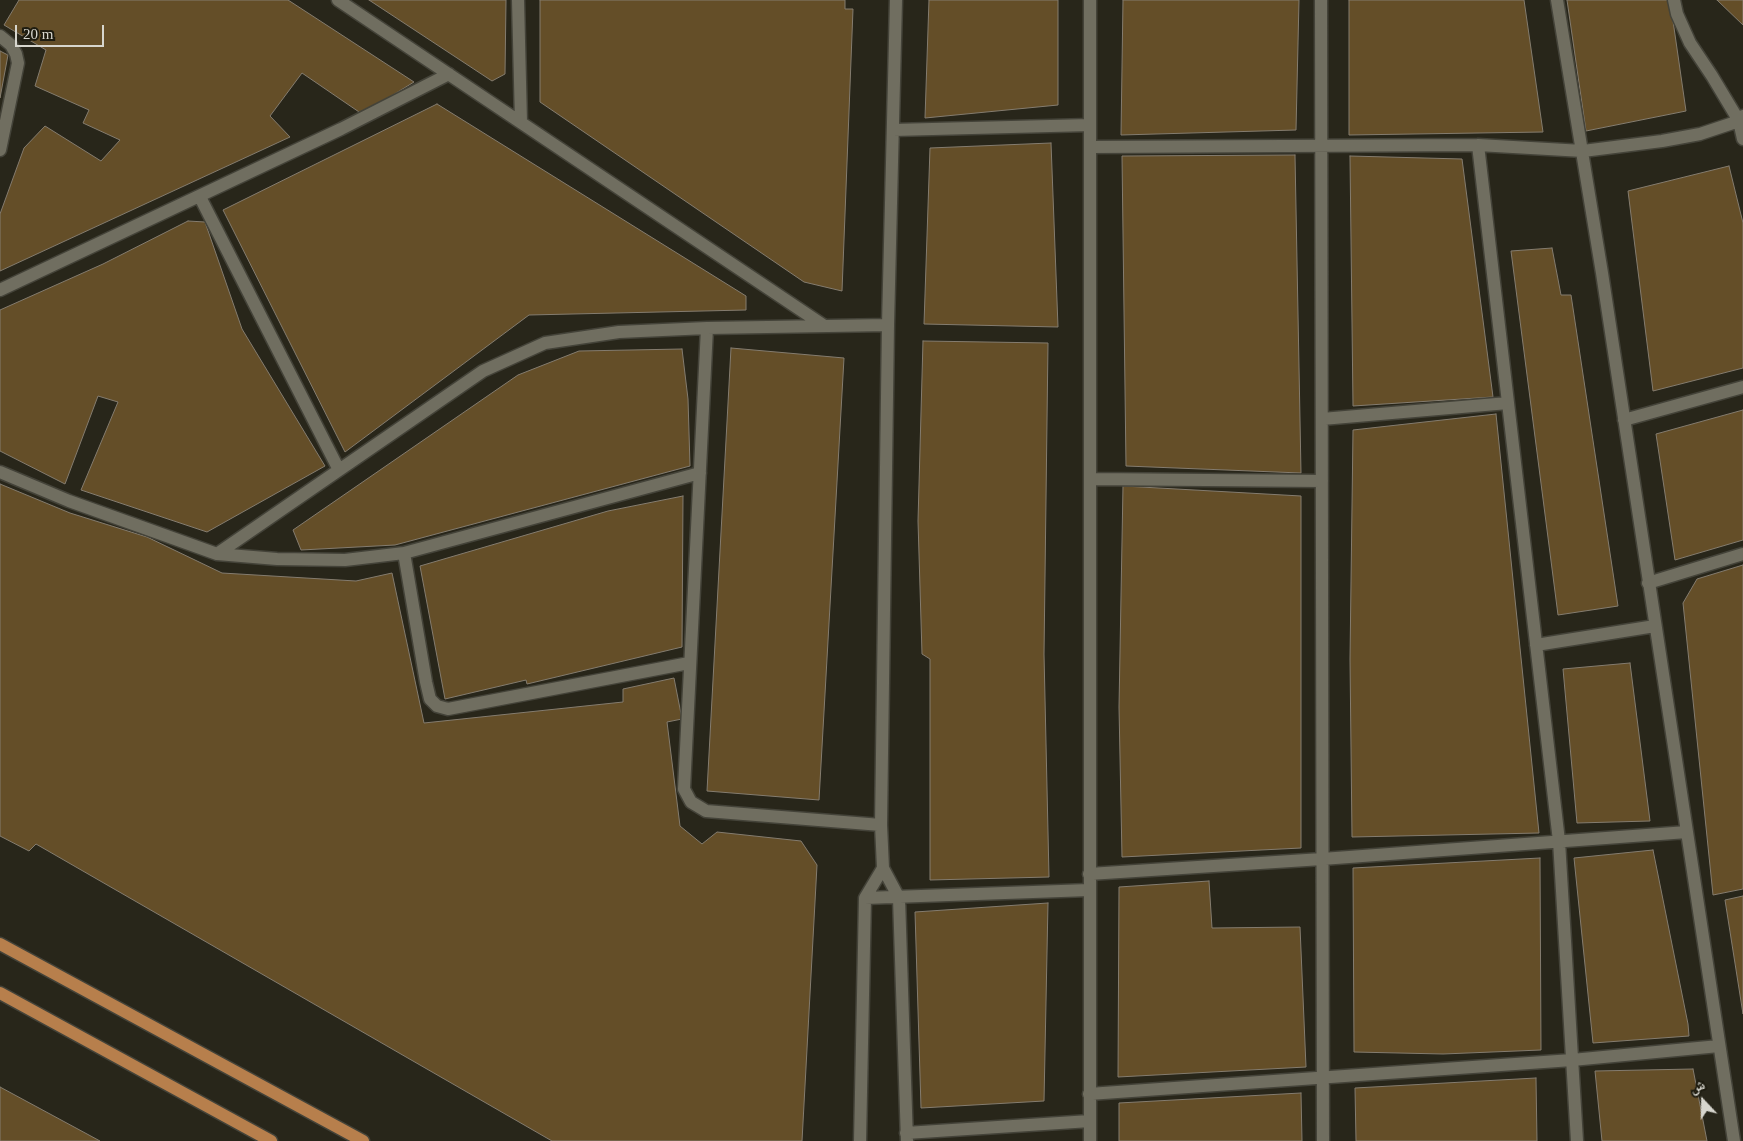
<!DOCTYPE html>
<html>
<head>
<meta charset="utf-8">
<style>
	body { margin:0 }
	#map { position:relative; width:1743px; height:1141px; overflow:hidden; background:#28261a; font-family:"Times New Roman","Noto Naskh Arabic",serif }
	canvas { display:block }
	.north { position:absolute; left:1678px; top:1076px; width:50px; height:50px; -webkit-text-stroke:4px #1e1c10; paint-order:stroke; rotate:339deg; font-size:14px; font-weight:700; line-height:20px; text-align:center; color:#d7d6ce }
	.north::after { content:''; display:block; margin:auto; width:18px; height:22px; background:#d7d6ce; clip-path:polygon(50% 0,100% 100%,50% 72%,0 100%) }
	.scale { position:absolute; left:15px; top:25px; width:89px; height:22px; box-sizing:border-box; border:2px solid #d7d6ce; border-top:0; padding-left:6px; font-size:15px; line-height:18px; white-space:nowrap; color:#d7d6ce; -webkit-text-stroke:4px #1e1c10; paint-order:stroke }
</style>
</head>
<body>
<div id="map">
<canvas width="1743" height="1141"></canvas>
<div class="north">ش</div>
<div class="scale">20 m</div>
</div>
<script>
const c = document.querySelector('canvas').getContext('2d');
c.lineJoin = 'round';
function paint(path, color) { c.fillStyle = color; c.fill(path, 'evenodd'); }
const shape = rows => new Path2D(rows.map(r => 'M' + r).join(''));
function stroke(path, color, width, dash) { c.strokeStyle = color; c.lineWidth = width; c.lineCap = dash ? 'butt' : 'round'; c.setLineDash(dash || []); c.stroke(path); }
const building = shape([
	[19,0,288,0,414,82,362,114,302,73,270,116,290,137,0,271,0,214,24,148,45,126,101,161,120,140,83,123,89,110,35,86,46,50,4,25,19,0],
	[369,0,506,0,505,74,492,81,369,0],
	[540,0,845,0,845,9,853,9,842,291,804,282,540,102,540,0],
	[929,0,1058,0,1058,105,925,118,929,0],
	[1123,0,1299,0,1296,130,1121,135,1123,0],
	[1349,0,1524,0,1543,132,1349,135,1349,0],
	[1567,0,1670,0,1686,111,1586,131,1567,0],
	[1717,0,1743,0,1743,25,1717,0],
	[0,51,8,55,0,98,0,51],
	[437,104,746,296,746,310,529,315,345,452,223,210,437,104],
	[1051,143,1058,327,924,324,930,148,1051,143],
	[1295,155,1301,473,1126,466,1122,156,1295,155],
	[1350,156,1462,159,1493,397,1353,406,1350,156],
	[1729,166,1743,223,1743,368,1653,391,1628,191,1729,166],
	[188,221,205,222,242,329,325,466,207,532,81,490,118,402,98,396,65,484,0,451,0,310,103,264,188,221],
	[1552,248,1561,295,1571,295,1618,606,1558,615,1511,251,1552,248],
	[923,341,1048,343,1044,654,1049,877,930,880,930,659,922,654,918,521,923,341],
	[731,348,844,358,819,800,707,791,731,348],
	[682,349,688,399,690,466,395,545,301,550,293,530,518,375,579,351,682,349],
	[1743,410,1743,540,1675,560,1656,434,1743,410],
	[1496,414,1539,833,1352,837,1350,659,1353,430,1496,414],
	[0,484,70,513,147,537,222,573,356,581,392,573,424,723,623,702,623,689,674,678,682,719,667,722,680,826,702,844,717,832,801,841,817,865,802,1141,552,1141,36,844,29,851,0,836,0,484],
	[1123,486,1301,496,1301,848,1122,857,1119,707,1123,486],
	[683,496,682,647,527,684,526,680,445,699,420,566,608,511,683,496],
	[1743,565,1743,889,1713,895,1683,603,1697,579,1743,565],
	[1630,663,1650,821,1577,823,1563,669,1630,663],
	[1653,850,1688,1024,1689,1036,1593,1043,1574,858,1653,850],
	[1540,858,1541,1050,1443,1054,1354,1052,1353,868,1540,858],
	[1209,881,1212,928,1300,927,1306,1067,1118,1077,1119,887,1209,881],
	[1743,896,1743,1014,1725,900,1743,896],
	[1048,903,1044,1101,921,1108,915,912,1048,903],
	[1693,1069,1707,1141,1602,1141,1595,1071,1693,1069],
	[1536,1078,1537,1141,1356,1141,1355,1088,1536,1078],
	[0,1087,100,1141,0,1141,0,1087],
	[1301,1093,1302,1141,1119,1141,1119,1103,1301,1093]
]);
paint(building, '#644e28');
stroke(building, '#847c6f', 1);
const minor = shape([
	[338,0,823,325],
	[518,0,521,122],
	[896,0,888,325,881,825,883,868,899,898,907,1141],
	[1321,0,1323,1141],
	[1557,0,1602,273,1734,1141],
	[1674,0,1677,14,1690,43,1712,76,1739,121,1743,139],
	[0,36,11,45,16,54,18,63,0,150],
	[893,130,1090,125],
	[1478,145,1559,841,1577,1141],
	[1090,147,1478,145,1583,151,1662,141,1700,134,1739,121,1743,116],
	[200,197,339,470],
	[0,290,341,129,449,74],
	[707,328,684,789,691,802,706,811,881,825],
	[1322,419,1508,403],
	[1624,420,1743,387],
	[0,472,69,501,217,554,277,559,345,560,404,553,700,473],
	[1090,479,1322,481],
	[404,553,426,682,430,699,437,706,448,709,689,663],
	[217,554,483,371,545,343,619,332,707,328,888,325],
	[1648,583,1743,554],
	[1536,645,1655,626],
	[1089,874,1322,859,1687,832],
	[865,898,1089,890],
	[1089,1094,1572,1060,1719,1046],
	[906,1133,1090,1121],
	[860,1141,865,898,883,868],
	[1090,1141,1090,0]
]);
const major = shape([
	[0,944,363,1141],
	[0,993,271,1141]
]);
stroke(minor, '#444339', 15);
stroke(major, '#444339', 15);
stroke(minor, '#706e60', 12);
stroke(major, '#b77f4c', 12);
</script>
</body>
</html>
